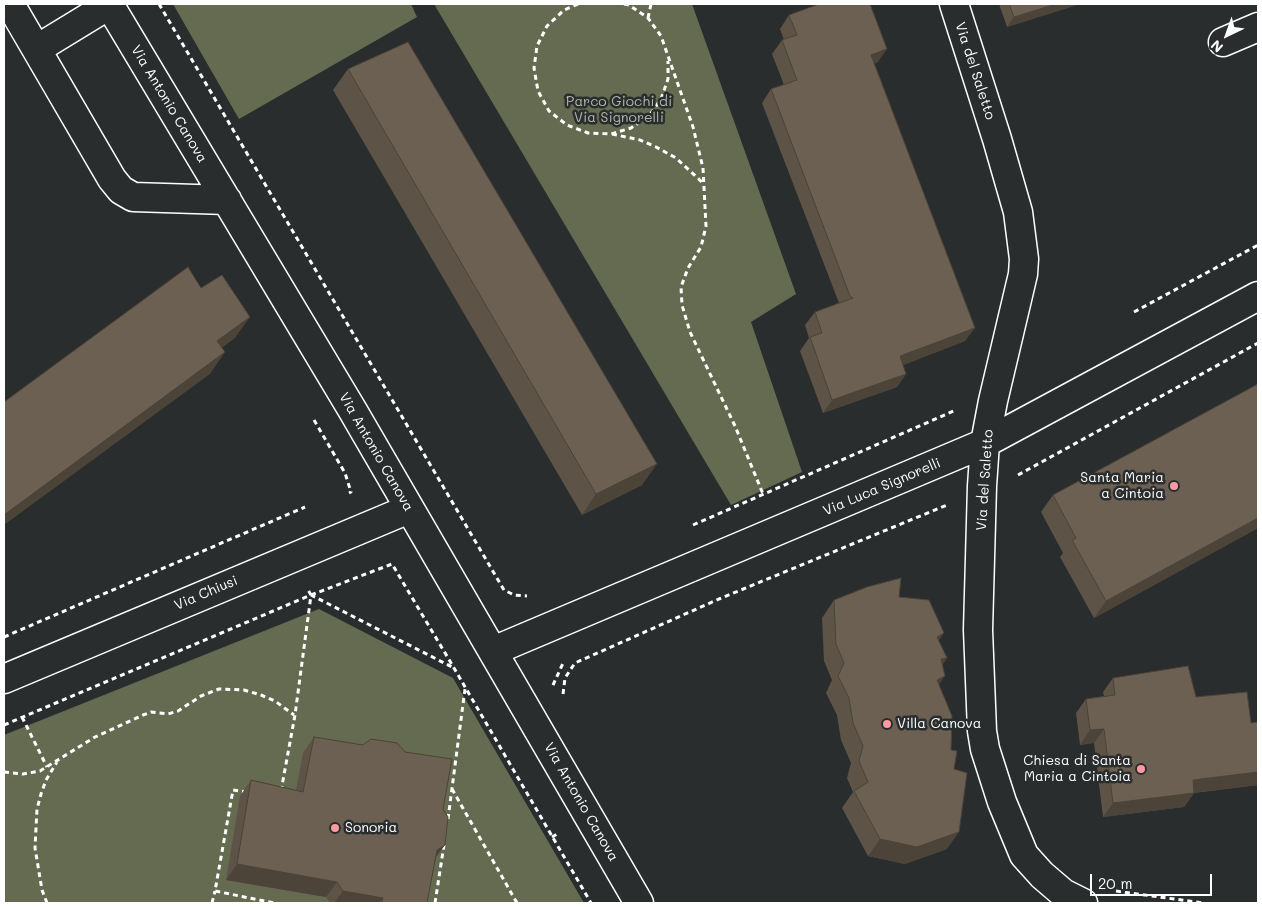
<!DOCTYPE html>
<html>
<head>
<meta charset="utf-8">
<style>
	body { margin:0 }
	#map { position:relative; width:1262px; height:907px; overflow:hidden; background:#2a2d2e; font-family:Mali,sans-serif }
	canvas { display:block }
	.frame { position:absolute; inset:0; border:5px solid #fff; pointer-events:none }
	.north { position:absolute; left:1202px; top:10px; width:50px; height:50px; -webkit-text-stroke:4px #2a2d2e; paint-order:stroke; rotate:222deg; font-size:14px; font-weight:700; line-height:20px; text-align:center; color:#fff }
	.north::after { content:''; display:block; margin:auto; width:18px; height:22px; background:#fff; clip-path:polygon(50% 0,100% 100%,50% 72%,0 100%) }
	.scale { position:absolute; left:1090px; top:874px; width:122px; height:22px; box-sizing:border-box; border:2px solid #fff; border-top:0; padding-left:6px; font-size:15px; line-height:18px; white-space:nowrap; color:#fff; -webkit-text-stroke:4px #2a2d2e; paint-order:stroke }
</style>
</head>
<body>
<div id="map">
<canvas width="1262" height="907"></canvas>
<div class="frame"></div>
<div class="north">N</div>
<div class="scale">20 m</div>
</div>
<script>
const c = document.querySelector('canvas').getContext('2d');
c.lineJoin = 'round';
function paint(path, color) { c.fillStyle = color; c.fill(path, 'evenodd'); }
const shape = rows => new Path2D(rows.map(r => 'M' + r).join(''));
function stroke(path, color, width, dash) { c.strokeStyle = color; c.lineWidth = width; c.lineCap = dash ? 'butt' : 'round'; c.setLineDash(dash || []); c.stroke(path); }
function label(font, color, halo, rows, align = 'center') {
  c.font = font + ' Mali,sans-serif'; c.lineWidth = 5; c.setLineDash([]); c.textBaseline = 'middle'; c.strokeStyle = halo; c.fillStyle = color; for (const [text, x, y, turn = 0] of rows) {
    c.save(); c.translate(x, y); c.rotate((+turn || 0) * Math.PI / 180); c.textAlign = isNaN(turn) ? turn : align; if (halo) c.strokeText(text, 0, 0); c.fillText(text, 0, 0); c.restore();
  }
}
paint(shape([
	[173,4,411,4,417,17,239,119],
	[434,4,692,4,796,294,751,322,802,472,731,505],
	[319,609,453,678,584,903,4,903,4,735]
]), '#656b50');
const minor = shape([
	[10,4,112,179,121,190,133,197,227,200],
	[109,4,353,411,639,903],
	[954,4,997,139,1018,212,1024,259,1023,274,993,401,985,443,982,486,978,630,982,731,985,749,1002,802,1024,855,1042,875,1063,893,1083,903],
	[1223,42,1258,27],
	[37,49,109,5],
	[493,651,985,443,1258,296],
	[4,679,409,509]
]);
stroke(minor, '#fff', 31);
stroke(shape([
	[159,4,504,590,514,595,527,596],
	[578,4,564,10,547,26,537,46,534,68,538,91,549,111,567,125,588,133,611,134,631,128,649,116,661,99,668,79,668,61],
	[624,4,629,5,648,18,661,36,693,127,703,168,706,226,701,247,688,268,681,287,682,305,690,332,735,426,763,494],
	[648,18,651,4],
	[612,134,640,140,656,147,676,158,703,183],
	[1134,312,1258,245],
	[314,420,345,473,351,492,349,493],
	[1018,475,1258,343],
	[693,525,956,410],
	[311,595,392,564,454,668,591,903],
	[4,637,305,507],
	[553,685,564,661],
	[563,694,565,678,575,663,719,599,947,505],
	[22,717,47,767],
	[4,725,311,595,454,668],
	[4,772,23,774,40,771,95,737,143,715,151,712,168,714,178,711,201,696,219,689,244,690,261,695,275,701,294,715],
	[452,789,517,903],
	[281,791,295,715,311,595,308,590],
	[247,792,233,790,215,891,274,903],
	[448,819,465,689],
	[552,837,559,833],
	[1116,891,1203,903],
	[47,903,42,890,35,848,37,809,41,794,46,780,57,762],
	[212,903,215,891],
	[435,903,444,845]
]), '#fff', 3, [5, 4]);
stroke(minor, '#2a2d2e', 28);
paint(shape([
	[999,4,1080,4,1007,27],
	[789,15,878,62,874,64,965,341,903,365,906,374,897,387,823,413,800,351,809,338,805,325,815,312,839,303,762,103,771,89,784,85,772,54,782,40,784,40,780,29],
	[348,69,642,485,582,515,333,90],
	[1258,384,1258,528,1094,618,1060,557,1063,553,1041,512,1053,495],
	[899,597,939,641,947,658,942,665,939,684,954,769,947,849,905,864,868,856,842,808,853,792,847,778,851,763,841,740,837,715,826,693,832,680,824,661,822,618,834,600],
	[1113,678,1196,697,1258,785,1194,793,1184,807,1103,817,1094,743,1080,745,1076,713,1086,699,1104,696,1103,692],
	[314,737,443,809,435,858,427,903,330,903,326,897,226,880,240,796,251,780,296,790,303,753]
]), '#5d5347');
paint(shape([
	[1056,4,1080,4,1007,27,1014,17],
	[887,49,878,62,862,69,871,55],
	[250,317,235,338,203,362,217,341],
	[975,328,965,341,891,370,900,356],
	[225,352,210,374,4,525,4,515],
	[906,374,897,387,823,413,832,400],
	[657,464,642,485,582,515,596,494],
	[1258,518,1258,528,1094,618,1106,601],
	[944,633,932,650,937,637],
	[947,658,935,676,941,659],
	[945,676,933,693,937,680],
	[1104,729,1094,743,1080,745,1090,730],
	[1258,772,1258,785,1183,794,1193,780],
	[1194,793,1184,807,1103,817,1113,803],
	[959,832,947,849,905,864,868,856,880,839],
	[445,845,434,860,437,850],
	[237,864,337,882,326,897,226,880],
	[343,891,383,898,379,903,334,903]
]), '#4c4339');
const building = shape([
	[819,4,870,4,887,49,871,55,975,328,900,356,906,374,832,400,810,337,822,333,815,312,853,298,850,296,771,89,797,80,782,40,797,35,789,15,819,4],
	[1009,4,1056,4,1014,17,1009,4],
	[408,42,657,464,596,494,348,69,408,42],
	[188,267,201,288,222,275,250,317,217,341,225,352,4,515,4,402,188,267],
	[1258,384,1258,518,1106,601,1072,540,1076,538,1053,495,1258,384],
	[901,578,899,597,929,600,944,633,937,637,947,658,941,659,945,676,937,680,952,716,951,750,957,751,954,769,967,773,959,832,917,847,880,839,854,791,868,782,859,761,863,746,853,723,849,698,838,676,844,663,836,644,834,600,867,587,901,578],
	[1188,666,1196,697,1247,692,1251,723,1258,722,1258,772,1193,780,1194,793,1113,803,1104,729,1090,730,1086,699,1115,695,1113,678,1188,666],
	[314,737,363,745,371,739,397,743,405,752,452,759,443,809,448,817,445,845,437,850,427,903,382,903,383,898,343,891,337,882,237,864,251,780,303,792,314,737]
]);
paint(building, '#6c6052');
stroke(building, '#4c4339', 1);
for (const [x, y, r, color] of [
	[1174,486,5,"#ff9aa2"],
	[887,724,5,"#ff9aa2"],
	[1141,769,5,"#ff9aa2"],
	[335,828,5,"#ff9aa2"]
]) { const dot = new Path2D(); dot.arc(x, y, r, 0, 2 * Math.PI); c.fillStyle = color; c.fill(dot); stroke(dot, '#2a2d2e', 2); }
label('14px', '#fff', '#2a2d2e', [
	["Via del Saletto",975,71,72],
	["Via Antonio Canova",169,104,59],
	["Via Antonio Canova",376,452,60],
	["Via del Saletto",985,480,-86],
	["Via Luca Signorelli",882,487,-23],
	["Via Chiusi",206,593,-23],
	["Via Antonio Canova",581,802,60]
]);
label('14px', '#b2b5a8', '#2a2d2e', [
	["Parco Giochi di",619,102],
	["Via Signorelli",619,118]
]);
label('14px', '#fff', '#2a2d2e', [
	["Santa Maria",1164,478],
	["a Cintoia",1164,494],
	["Villa Canova",897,724,"left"],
	["Chiesa di Santa",1131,761],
	["Maria a Cintoia",1131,777],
	["Sonoria",345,828,"left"]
], 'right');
</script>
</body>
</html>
